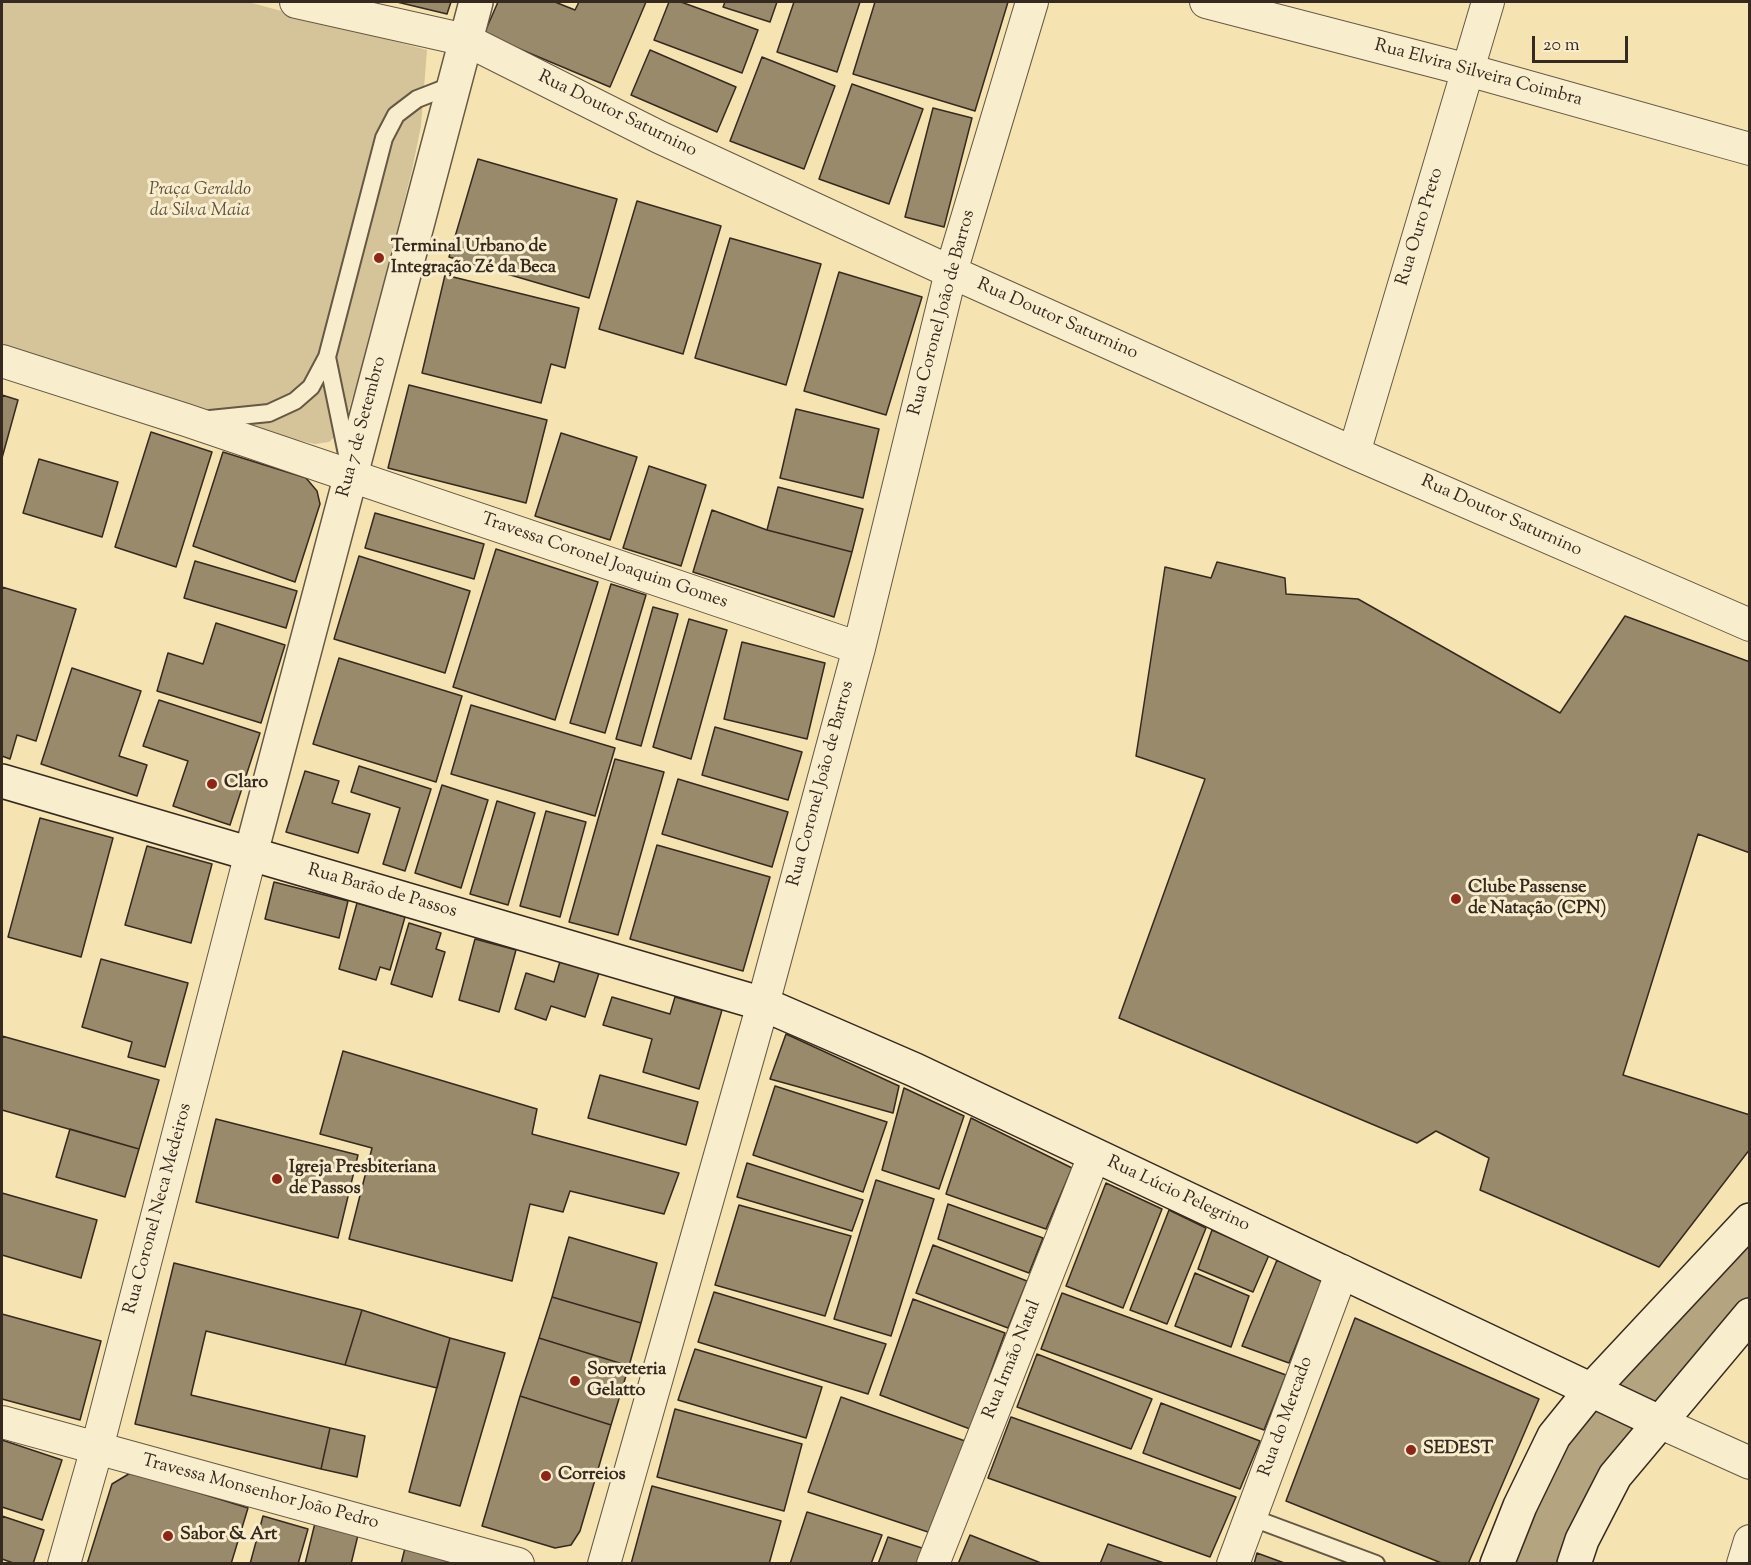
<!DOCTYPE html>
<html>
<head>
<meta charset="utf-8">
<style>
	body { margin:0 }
	#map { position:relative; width:1751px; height:1565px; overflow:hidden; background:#f5e3b2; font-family:"Sorts Mill Goudy",serif }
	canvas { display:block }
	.frame { position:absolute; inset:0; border:3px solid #36291f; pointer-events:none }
	.scale { position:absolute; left:1532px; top:36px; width:96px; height:27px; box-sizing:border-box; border:3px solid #36291f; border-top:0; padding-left:8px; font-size:18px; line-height:21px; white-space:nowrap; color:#36291f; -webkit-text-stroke:4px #f8edcd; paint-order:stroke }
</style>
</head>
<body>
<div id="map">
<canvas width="1751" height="1565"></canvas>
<div class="frame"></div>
<div class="scale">20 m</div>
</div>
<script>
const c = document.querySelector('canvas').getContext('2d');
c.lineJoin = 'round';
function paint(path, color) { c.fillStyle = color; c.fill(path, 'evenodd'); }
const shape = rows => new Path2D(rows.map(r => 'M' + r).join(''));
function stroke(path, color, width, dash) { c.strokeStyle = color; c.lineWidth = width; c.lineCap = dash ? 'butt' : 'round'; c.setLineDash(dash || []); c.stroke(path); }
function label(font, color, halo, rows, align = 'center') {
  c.font = font + ' "Sorts Mill Goudy",serif'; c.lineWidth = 6; c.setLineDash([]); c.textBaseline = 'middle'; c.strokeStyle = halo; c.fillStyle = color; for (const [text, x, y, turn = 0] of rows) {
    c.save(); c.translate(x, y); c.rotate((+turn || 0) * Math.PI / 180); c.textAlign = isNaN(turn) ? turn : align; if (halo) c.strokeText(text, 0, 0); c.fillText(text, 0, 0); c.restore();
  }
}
paint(shape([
	[2,2,248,2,427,50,421,126,412,170,367,350,345,422,338,434,329,442,315,444,298,440,2,348]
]), '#d5c399');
const water = shape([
	[1750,1235,1749,1297,1698,1355,1655,1407,1613,1385,1750,1235],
	[1594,1402,1639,1428,1577,1516,1557,1563,1514,1564,1545,1481,1594,1402]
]);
paint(water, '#b4a480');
stroke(water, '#827359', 1.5);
const building = shape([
	[397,2,451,2,447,14,397,2],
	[498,2,555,2,575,10,579,2,646,2,610,87,484,34,498,2],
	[669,2,681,2,758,30,742,73,654,40,669,2],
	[725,2,777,2,770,22,723,7,725,2],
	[794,2,860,2,837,72,777,52,794,2],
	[875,2,1008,2,975,111,853,74,875,2],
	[650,50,736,87,717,132,631,95,650,50],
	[762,57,835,86,804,169,730,141,762,57],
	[852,84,923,109,889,204,819,179,852,84],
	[933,108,972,118,944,227,905,217,933,108],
	[478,159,617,199,589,298,449,257,478,159],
	[637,201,721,226,683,354,599,329,637,201],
	[730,238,821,264,786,385,695,358,730,238],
	[839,272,922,297,886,415,804,391,839,272],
	[445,275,579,308,565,368,551,364,541,403,422,373,445,275],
	[409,385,547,420,526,503,388,468,409,385],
	[2,395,18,400,2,458,2,395],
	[796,409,879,429,863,498,780,478,796,409],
	[151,432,212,452,176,567,115,547,151,432],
	[561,433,637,457,610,540,535,516,561,433],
	[223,452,306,478,317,491,320,504,295,582,193,546,223,452],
	[39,459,118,482,102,537,23,513,39,459],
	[649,466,706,485,681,566,623,548,649,466],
	[778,487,863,509,852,552,767,530,778,487],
	[712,510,767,530,852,552,834,617,693,572,712,510],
	[375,513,484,544,474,579,365,548,375,513],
	[496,549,598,582,555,720,453,687,496,549],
	[359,556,470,591,445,673,334,639,359,556],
	[195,561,297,591,286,628,184,598,195,561],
	[1217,562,1285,578,1286,594,1358,599,1560,713,1625,616,1750,662,1750,1149,1659,1267,1480,1190,1489,1158,1436,1131,1417,1143,1119,1018,1205,779,1136,756,1165,567,1211,578,1217,562],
	[611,584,646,595,605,733,570,723,611,584],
	[2,587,76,609,36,741,17,735,10,759,2,756,2,587],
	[653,607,678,614,641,746,616,739,653,607],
	[689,619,727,630,691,759,653,747,689,619],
	[216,623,285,645,261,723,157,691,168,653,203,664,216,623],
	[742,642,825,663,807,739,724,719,742,642],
	[339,658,462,696,436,782,313,744,339,658],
	[72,668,141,691,119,756,147,765,137,796,41,764,72,668],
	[159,700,260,733,230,825,173,806,188,761,143,746,159,700],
	[471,705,615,748,595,816,451,774,471,705],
	[715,727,802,752,788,800,702,775,715,727],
	[615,759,664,772,618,935,569,922,615,759],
	[359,766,431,789,405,871,383,864,400,808,351,792,359,766],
	[305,771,339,781,332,803,370,814,358,853,286,832,305,771],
	[678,779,788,812,772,867,662,834,678,779],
	[442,785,488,800,461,888,415,873,442,785],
	[497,801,535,813,508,905,470,894,497,801],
	[546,811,586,822,560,917,520,906,546,811],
	[40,818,113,838,81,957,8,937,40,818],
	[1698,834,1750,853,1750,1115,1623,1075,1698,834],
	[657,845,770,877,743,971,630,939,657,845],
	[147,846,212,864,191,943,125,925,147,846],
	[274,882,348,901,339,938,265,919,274,882],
	[357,903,405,917,390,970,380,967,376,980,339,969,357,903],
	[409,923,441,933,436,949,445,952,432,997,391,984,409,923],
	[475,939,516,950,499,1012,459,1000,475,939],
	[561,958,600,970,585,1017,551,1006,546,1020,515,1009,526,973,554,982,561,958],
	[101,959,188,983,165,1067,128,1057,132,1042,82,1027,101,959],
	[612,997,670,1014,675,997,722,1010,699,1089,643,1072,652,1039,603,1025,612,997],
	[786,1034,899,1086,893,1113,770,1079,786,1034],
	[2,1036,159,1080,139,1149,2,1110,2,1036],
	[343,1051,537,1109,532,1134,679,1173,664,1214,570,1191,563,1212,530,1204,512,1281,349,1239,372,1148,320,1134,343,1051],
	[600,1075,698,1102,686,1145,588,1118,600,1075],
	[775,1086,887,1122,863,1192,753,1155,775,1086],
	[904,1088,964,1116,939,1189,882,1170,904,1088],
	[971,1118,1072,1168,1046,1229,946,1194,971,1118],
	[216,1119,358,1155,338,1238,196,1202,216,1119],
	[70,1129,139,1149,125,1197,56,1177,70,1129],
	[747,1163,863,1200,852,1231,737,1197,747,1163],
	[876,1180,934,1199,891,1336,834,1319,876,1180],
	[1106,1183,1162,1209,1123,1308,1066,1286,1106,1183],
	[2,1193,97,1220,81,1278,2,1255,2,1193],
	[948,1204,1043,1238,1029,1273,938,1239,948,1204],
	[739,1205,851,1236,825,1316,715,1285,739,1205],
	[1169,1210,1206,1228,1167,1324,1130,1310,1169,1210],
	[1212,1230,1269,1255,1253,1292,1198,1269,1212,1230],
	[569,1237,657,1263,641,1323,552,1297,569,1237],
	[933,1245,1027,1281,1008,1328,916,1293,933,1245],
	[1277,1260,1322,1280,1289,1363,1242,1346,1277,1260],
	[174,1263,362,1310,345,1365,206,1331,191,1395,330,1428,321,1469,135,1424,174,1263],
	[1195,1273,1249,1296,1231,1347,1175,1326,1195,1273],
	[714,1292,886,1344,868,1394,698,1342,714,1292],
	[1062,1293,1286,1375,1264,1430,1041,1349,1062,1293],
	[552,1297,641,1323,629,1366,539,1338,552,1297],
	[913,1299,1005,1333,970,1429,880,1395,913,1299],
	[362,1310,450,1338,437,1388,345,1365,362,1310],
	[2,1314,101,1341,80,1420,2,1399,2,1314],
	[1355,1318,1539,1399,1468,1564,1444,1564,1286,1501,1355,1318],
	[450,1338,505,1353,460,1506,409,1492,450,1338],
	[539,1338,629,1366,611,1425,520,1396,539,1338],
	[695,1349,822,1387,806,1438,678,1400,695,1349],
	[1037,1354,1152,1399,1131,1449,1017,1407,1037,1354],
	[520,1396,611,1425,580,1531,571,1545,555,1548,482,1526,520,1396],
	[841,1397,965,1441,931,1533,808,1492,841,1397],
	[1161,1403,1260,1441,1240,1489,1143,1453,1161,1403],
	[675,1409,802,1444,784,1511,657,1477,675,1409],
	[1011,1417,1236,1497,1210,1557,988,1478,1011,1417],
	[330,1428,365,1436,357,1477,321,1469,330,1428],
	[2,1440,62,1460,42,1520,2,1507,2,1440],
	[132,1472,248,1508,231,1564,87,1564,112,1484,132,1472],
	[652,1486,781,1521,769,1564,631,1564,652,1486],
	[807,1512,882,1535,871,1564,790,1564,807,1512],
	[2,1516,44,1530,33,1564,16,1564,2,1559,2,1516],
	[263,1516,308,1529,298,1564,250,1564,263,1516],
	[315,1523,358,1535,351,1564,305,1564,315,1523],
	[970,1535,1041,1563,958,1564,970,1535],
	[888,1537,925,1549,919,1564,878,1564,888,1537],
	[1108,1544,1167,1564,1100,1564,1108,1544],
	[405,1548,459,1564,401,1564,405,1548],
	[1257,1553,1287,1564,1254,1564,1257,1553]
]);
paint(building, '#998a6b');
stroke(building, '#36291f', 1.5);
const service = shape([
	[327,357,348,459],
	[210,419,269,413,295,401,311,387,327,357,384,138,396,115,417,99,453,85],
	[1250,1517,1376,1564]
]);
const minor = shape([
	[296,2,466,40,659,137,951,272,1354,453,1750,625],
	[1206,2,1468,70,1750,149],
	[2,361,186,420,859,648],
	[1354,453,1488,2],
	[2,1422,518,1564],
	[1659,1422,1750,1463],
	[64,1564,97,1448,251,853],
	[604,1564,763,1004,859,648,951,272,1032,2],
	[933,1564,1094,1156],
	[1233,1564,1342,1271],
	[1743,1564,1750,1541]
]);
const tertiary = shape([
	[251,853,476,2]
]);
const secondary = shape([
	[2,781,763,1004,915,1070,1659,1422],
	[1497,1564,1520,1506,1554,1436,1592,1389,1750,1220],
	[1574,1564,1582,1540,1615,1476,1750,1315]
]);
stroke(service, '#665844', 20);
stroke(minor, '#665844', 34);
stroke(tertiary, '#665844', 36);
stroke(secondary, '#36291f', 36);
stroke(service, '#f8edcd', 16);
stroke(minor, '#f8edcd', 32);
stroke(tertiary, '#f8edcd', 33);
stroke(secondary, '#f8edcd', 33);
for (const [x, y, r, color] of [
	[379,258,6,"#8f2418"],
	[212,784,6,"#8f2418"],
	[1456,899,6,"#8f2418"],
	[277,1179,6,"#8f2418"],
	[575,1381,6,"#8f2418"],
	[1411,1450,6,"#8f2418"],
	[546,1476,6,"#8f2418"],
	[168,1536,6,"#8f2418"]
]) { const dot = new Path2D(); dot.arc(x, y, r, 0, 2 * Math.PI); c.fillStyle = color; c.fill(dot); stroke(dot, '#f8edcd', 2); }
label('18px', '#36291f', '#f8edcd', [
	["Rua Elvira Silveira Coimbra",1478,74,15],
	["Rua Doutor Saturnino",617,115,26],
	["Rua Ouro Preto",1421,227,-73],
	["Rua Coronel João de Barros",943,313,-75],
	["Rua Doutor Saturnino",1057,320,24],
	["Rua 7 de Setembro",363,427,-75],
	["Rua Doutor Saturnino",1501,517,24],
	["Travessa Coronel Joaquim Gomes",604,562,19],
	["Rua Coronel João de Barros",822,784,-75],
	["Rua Barão de Passos",382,892,16],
	["Rua Lúcio Pelegrino",1178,1195,25],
	["Rua Coronel Neca Medeiros",159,1209,-75],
	["Rua Irmão Natal",1013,1360,-68],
	["Rua do Mercado",1287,1417,-70],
	["Travessa Monsenhor João Pedro",260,1493,15]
]);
label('italic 18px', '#5e503e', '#f8edcd', [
	["Praça Geraldo",200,191],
	["da Silva Maia",200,212]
]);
label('bold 18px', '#36291f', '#f8edcd', [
	["Terminal Urbano de",391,248],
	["Integração Zé da Beca",391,269],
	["Claro",224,784],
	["Clube Passense",1468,889],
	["de Natação (CPN)",1468,910],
	["Igreja Presbiteriana",289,1169],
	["de Passos",289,1190],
	["Sorveteria",587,1371],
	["Gelatto",587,1392],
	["SEDEST",1423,1450],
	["Correios",558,1476],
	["Sabor & Art",180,1536]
], 'left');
</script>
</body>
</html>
